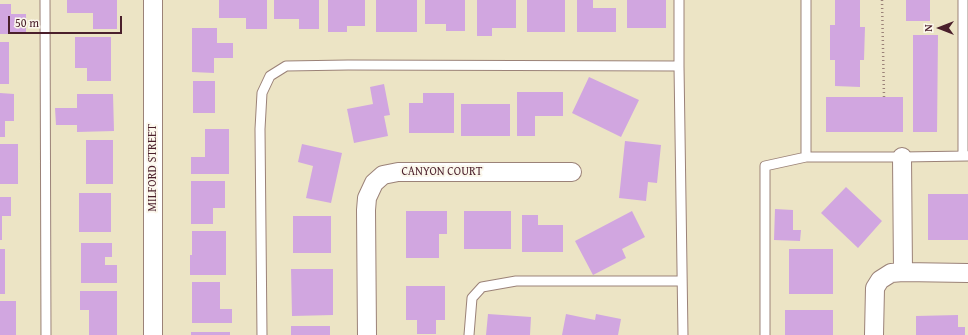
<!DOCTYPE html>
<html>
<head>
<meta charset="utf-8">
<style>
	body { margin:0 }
	#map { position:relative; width:968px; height:335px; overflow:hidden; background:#ece4c5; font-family:"Gentium Book Plus",serif }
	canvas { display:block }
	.north { position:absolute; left:920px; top:8px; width:40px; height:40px; -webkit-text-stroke:3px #fbf7ec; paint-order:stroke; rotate:270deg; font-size:11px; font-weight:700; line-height:16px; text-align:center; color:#4a1f2b }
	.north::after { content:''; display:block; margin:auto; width:14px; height:18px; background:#4a1f2b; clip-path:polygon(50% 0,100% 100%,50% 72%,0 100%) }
	.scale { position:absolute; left:8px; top:16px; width:114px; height:18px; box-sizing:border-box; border:2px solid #4a1f2b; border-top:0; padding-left:5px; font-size:12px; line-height:14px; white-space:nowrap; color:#4a1f2b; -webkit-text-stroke:3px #fbf7ec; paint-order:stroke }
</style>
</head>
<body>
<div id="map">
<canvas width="968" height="335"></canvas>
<div class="north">N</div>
<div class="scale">50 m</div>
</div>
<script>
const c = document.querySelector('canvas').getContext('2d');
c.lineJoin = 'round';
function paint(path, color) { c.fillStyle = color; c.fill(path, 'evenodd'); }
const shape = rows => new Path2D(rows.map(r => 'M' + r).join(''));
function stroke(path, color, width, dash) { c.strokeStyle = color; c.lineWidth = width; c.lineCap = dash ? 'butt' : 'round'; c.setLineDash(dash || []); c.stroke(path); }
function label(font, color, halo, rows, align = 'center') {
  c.font = font + ' "Gentium Book Plus",serif'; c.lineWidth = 4; c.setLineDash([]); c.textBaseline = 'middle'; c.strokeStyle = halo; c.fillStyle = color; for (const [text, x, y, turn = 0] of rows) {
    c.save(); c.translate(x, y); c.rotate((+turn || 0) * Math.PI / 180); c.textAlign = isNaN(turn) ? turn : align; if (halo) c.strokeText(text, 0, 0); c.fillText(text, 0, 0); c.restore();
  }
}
paint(shape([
	[67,0,117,0,117,29,93,29,93,13,67,13],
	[219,0,267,0,267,29,246,29,246,18,219,18],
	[274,0,319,0,319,29,299,29,299,19,274,19],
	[328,0,365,0,365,26,347,26,347,32,328,32],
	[376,0,417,0,417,32,376,32],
	[425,0,465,0,465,31,446,31,446,24,425,24],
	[477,0,516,0,516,28,492,28,492,36,477,36],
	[527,0,565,0,565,32,527,32],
	[577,0,593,0,593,8,616,8,616,32,577,32],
	[627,0,666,0,666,28,627,28],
	[835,0,860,0,860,27,865,27,864,60,860,60,860,87,835,86,835,60,830,60,830,25,835,25],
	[906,0,930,0,930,21,906,21],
	[0,4,11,4,11,14,26,14,26,34,0,34],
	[192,28,217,28,217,43,233,43,233,58,214,58,214,73,192,72],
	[913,35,938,35,937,132,913,132],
	[75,37,111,37,111,81,87,81,87,68,75,68],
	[0,42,9,42,9,84,0,84],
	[589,77,639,100,621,137,572,113],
	[193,81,215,81,215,113,193,113],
	[384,84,390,115,384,116,388,136,354,143,347,109,373,104,370,87],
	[517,92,563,92,563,116,535,116,535,136,517,136],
	[0,93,14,94,14,121,5,121,5,137,0,137],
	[423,93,454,93,454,133,409,133,409,103,423,103],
	[77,94,113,94,114,131,77,132,77,125,56,125,55,108,77,108],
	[826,97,903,97,903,132,826,132],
	[461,104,510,104,510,136,461,136],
	[205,129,229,129,229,174,191,174,191,157,205,157],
	[86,140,113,140,113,184,86,184],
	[625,141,661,145,657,183,648,182,646,201,619,198],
	[0,144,18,144,18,184,0,184],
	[302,144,342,153,331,203,306,198,313,166,298,162],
	[191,181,225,181,225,208,213,208,213,224,191,224],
	[846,187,882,221,858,248,821,213],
	[79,193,111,193,111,232,79,232],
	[928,194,968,194,968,240,928,240],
	[0,197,11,197,11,216,2,216,2,240,0,240],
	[775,209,793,210,793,230,801,230,800,241,774,240],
	[406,211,447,211,447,234,439,234,439,258,406,258],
	[464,211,511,211,511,249,464,249],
	[632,211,645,237,622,249,626,258,593,275,575,241],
	[522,215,538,215,538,225,563,225,563,252,522,252],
	[293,216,331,216,331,253,293,253],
	[192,231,226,231,226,275,190,275,190,255,192,255],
	[81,243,112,243,112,257,105,257,105,265,117,265,117,283,81,283],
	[0,249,5,249,5,294,0,294],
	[789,249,833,249,833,294,789,294],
	[291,269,333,269,333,315,292,316],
	[192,282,220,282,220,309,232,309,232,323,192,323],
	[406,286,445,286,445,320,436,320,436,334,417,334,417,320,406,320],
	[80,291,117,291,117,335,89,335,89,310,80,310],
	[0,301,16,301,16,335,0,335],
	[785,310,833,310,833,335,785,335],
	[488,314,531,317,530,335,486,335],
	[566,314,595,320,596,314,621,319,618,335,562,335],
	[958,315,958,327,965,327,965,335,916,335,916,316],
	[291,326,330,326,330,335,291,335],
	[191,332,230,332,230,335,191,335]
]), '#d1a6e0');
const service = shape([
	[45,0,46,335],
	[679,0,679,66,683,335],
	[963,156,963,0],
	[806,157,806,0],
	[262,335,260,129,262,93,270,76,286,66,348,65,679,66],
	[469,335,472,298,482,287,516,281,682,281],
	[765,335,765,166,806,157,902,157,968,156]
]);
const minor = shape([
	[153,0,153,335],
	[902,157,903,272],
	[367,335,366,210,367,198,374,183,383,175,398,172,572,172],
	[874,335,875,288,880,280,891,273,903,272,968,273]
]);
stroke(service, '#9b8278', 11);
stroke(minor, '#9b8278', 20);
stroke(shape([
	[882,0,884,97]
]), '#9b8278', 2.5, [1, 3]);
stroke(service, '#fff', 9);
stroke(minor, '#fff', 18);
label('12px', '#4a1f2b', '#fbf7ec', [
	["MILFORD STREET",153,168,-90],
	["CANYON COURT",442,172]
]);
</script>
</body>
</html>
